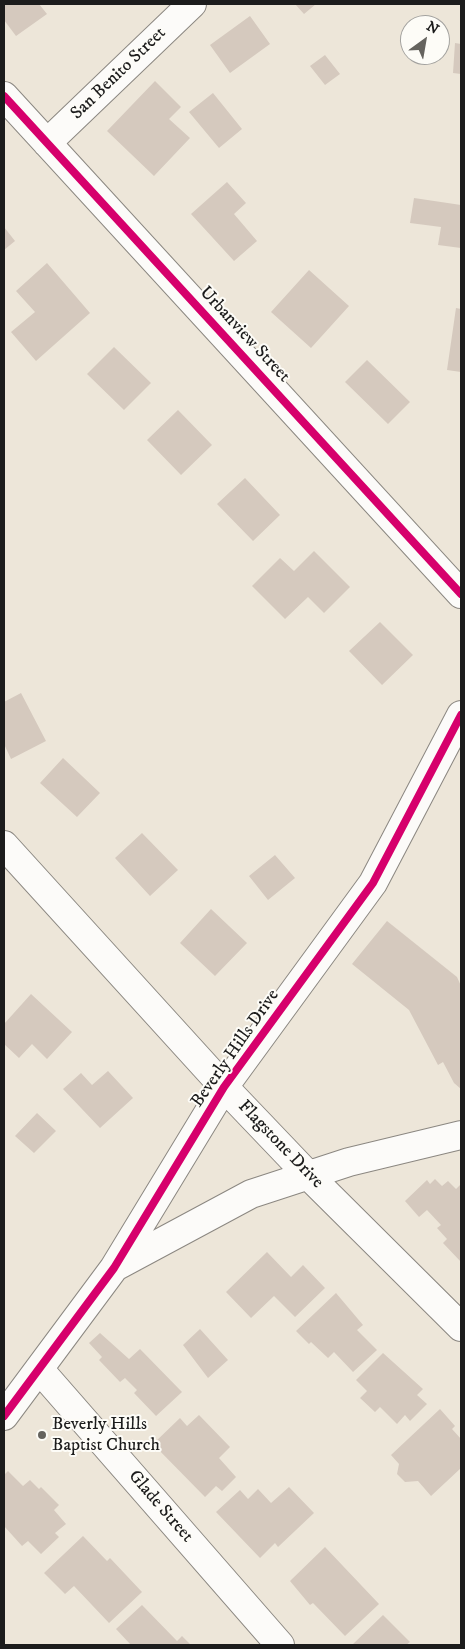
<!DOCTYPE html>
<html>
<head>
<meta charset="utf-8">
<style>
	body { margin:0 }
	#map { position:relative; width:465px; height:1649px; overflow:hidden; background:#ede6d9; font-family:"IM FELL DW Pica",serif }
	canvas { display:block }
	.frame { position:absolute; inset:0; border:5px solid #1c1c1c; pointer-events:none }
	.north { position:absolute; left:400px; top:15px; width:50px; height:50px; box-sizing:border-box; background:#fdfcf7; border:1px solid #a3a29f; border-radius:50%; rotate:32deg; font-size:14px; font-weight:700; line-height:20px; text-align:center; color:#1c1c1c }
	.north::after { content:''; display:block; margin:auto; width:18px; height:22px; background:#65635e; clip-path:polygon(50% 0,100% 100%,50% 72%,0 100%) }
</style>
</head>
<body>
<div id="map">
<canvas width="465" height="1649"></canvas>
<div class="frame"></div>
<div class="north">N</div>
</div>
<script>
const c = document.querySelector('canvas').getContext('2d');
c.lineJoin = 'round';
function paint(path, color) { c.fillStyle = color; c.fill(path, 'evenodd'); }
const shape = rows => new Path2D(rows.map(r => 'M' + r).join(''));
function stroke(path, color, width, dash) { c.strokeStyle = color; c.lineWidth = width; c.lineCap = dash ? 'butt' : 'round'; c.setLineDash(dash || []); c.stroke(path); }
function label(font, color, halo, rows, align = 'center') {
  c.font = font + ' "IM FELL DW Pica",serif'; c.lineWidth = 4; c.setLineDash([]); c.textBaseline = 'middle'; c.strokeStyle = halo; c.fillStyle = color; for (const [text, x, y, turn = 0] of rows) {
    c.save(); c.translate(x, y); c.rotate((+turn || 0) * Math.PI / 180); c.textAlign = isNaN(turn) ? turn : align; if (halo) c.strokeText(text, 0, 0); c.fillText(text, 0, 0); c.restore();
  }
}
paint(shape([
	[4,4,39,4,47,14,16,36,4,20],
	[295,4,316,4,304,14],
	[250,16,270,44,230,73,210,45],
	[455,43,461,44,461,74,453,73],
	[325,55,340,74,325,85,310,66],
	[155,81,181,107,169,119,190,138,154,176,107,131],
	[213,93,242,129,219,148,189,112],
	[227,182,246,203,234,214,257,241,234,261,191,214],
	[414,198,461,205,461,248,438,245,441,227,410,223],
	[4,227,15,241,4,250],
	[47,263,90,313,36,361,11,332,35,312,16,291],
	[309,270,349,306,311,348,271,312],
	[456,308,461,309,461,372,447,370],
	[114,347,151,383,124,410,87,374],
	[367,360,410,402,388,424,345,382],
	[178,410,212,445,181,475,147,440],
	[245,478,280,515,253,541,217,504],
	[314,551,350,587,324,613,308,597,285,619,252,586,280,558,294,571],
	[380,622,413,655,382,685,349,651],
	[21,693,46,741,11,759,4,744,4,702],
	[63,758,100,793,77,817,40,783],
	[142,833,178,870,150,896,115,858],
	[275,855,295,878,268,900,249,876],
	[211,909,247,943,215,976,180,943],
	[387,921,457,977,461,986,461,1089,454,1083,443,1062,438,1065,409,1010,352,964],
	[31,994,72,1032,47,1059,32,1044,19,1058,4,1044,4,1024],
	[108,1071,133,1098,100,1128,63,1089,81,1073,92,1085],
	[37,1113,56,1131,34,1153,15,1136],
	[435,1179,442,1186,448,1181,456,1189,461,1184,461,1262,443,1243,447,1239,437,1228,441,1225,427,1210,419,1217,405,1201,427,1180,430,1184],
	[267,1252,291,1277,303,1265,325,1288,295,1317,274,1296,251,1318,226,1292],
	[336,1293,363,1325,357,1330,377,1350,353,1372,334,1352,328,1358,311,1342,309,1344,296,1331],
	[200,1329,228,1360,208,1378,183,1345],
	[100,1333,129,1359,140,1349,182,1392,156,1416,134,1393,137,1390,125,1378,120,1382,99,1360,102,1357,89,1343],
	[383,1353,423,1389,417,1395,427,1404,410,1421,405,1415,397,1424,380,1407,375,1412,360,1398,367,1391,356,1380],
	[440,1409,455,1426,452,1429,461,1439,461,1468,431,1496,418,1481,405,1482,397,1474,399,1464,391,1455],
	[199,1415,230,1447,219,1458,236,1477,222,1491,216,1486,205,1497,153,1444,180,1418,187,1426],
	[8,1471,23,1486,30,1480,39,1489,41,1487,59,1505,54,1510,66,1524,55,1533,59,1537,41,1554,28,1541,22,1546,4,1526,4,1475],
	[289,1487,314,1513,278,1547,275,1543,260,1558,216,1512,240,1490,248,1499,258,1489,271,1503],
	[83,1536,107,1561,110,1558,142,1592,109,1623,74,1586,65,1594,44,1573],
	[325,1547,379,1604,345,1636,313,1603,310,1605,290,1581],
	[142,1605,177,1641,182,1636,191,1645,131,1645,116,1629],
	[383,1615,410,1642,406,1645,352,1645]
]), '#d5c9be');
const minor = shape([
	[4,96,461,594],
	[47,143,192,4],
	[4,845,224,1087,308,1175,461,1327],
	[115,1267,251,1194,349,1162,461,1135],
	[39,1369,280,1645],
	[4,1416,114,1268,224,1087,373,883,461,715]
]);
stroke(minor, '#8b8781', 30);
stroke(minor, '#fcfbf9', 28);
stroke(shape([
	[4,96,461,594],
	[4,1416,114,1268,224,1087,373,883,461,715]
]), '#d6006c', 8);
for (const [x, y, r, color] of [
	[42,1435,5,"#65635e"]
]) { const dot = new Path2D(); dot.arc(x, y, r, 0, 2 * Math.PI); c.fillStyle = color; c.fill(dot); stroke(dot, '#fdfcf7', 2); }
label('18px', '#1c1c1c', '#fdfcf7', [
	["San Benito Street",119,74,-44],
	["Urbanview Street",244,335,47],
	["Beverly Hills Drive",236,1049,-55],
	["Flagstone Drive",280,1145,46],
	["Glade Street",160,1507,49]
]);
label('18px', '#1c1c1c', '#fdfcf7', [
	["Beverly Hills",52,1425],
	["Baptist Church",52,1446]
], 'left');
</script>
</body>
</html>
